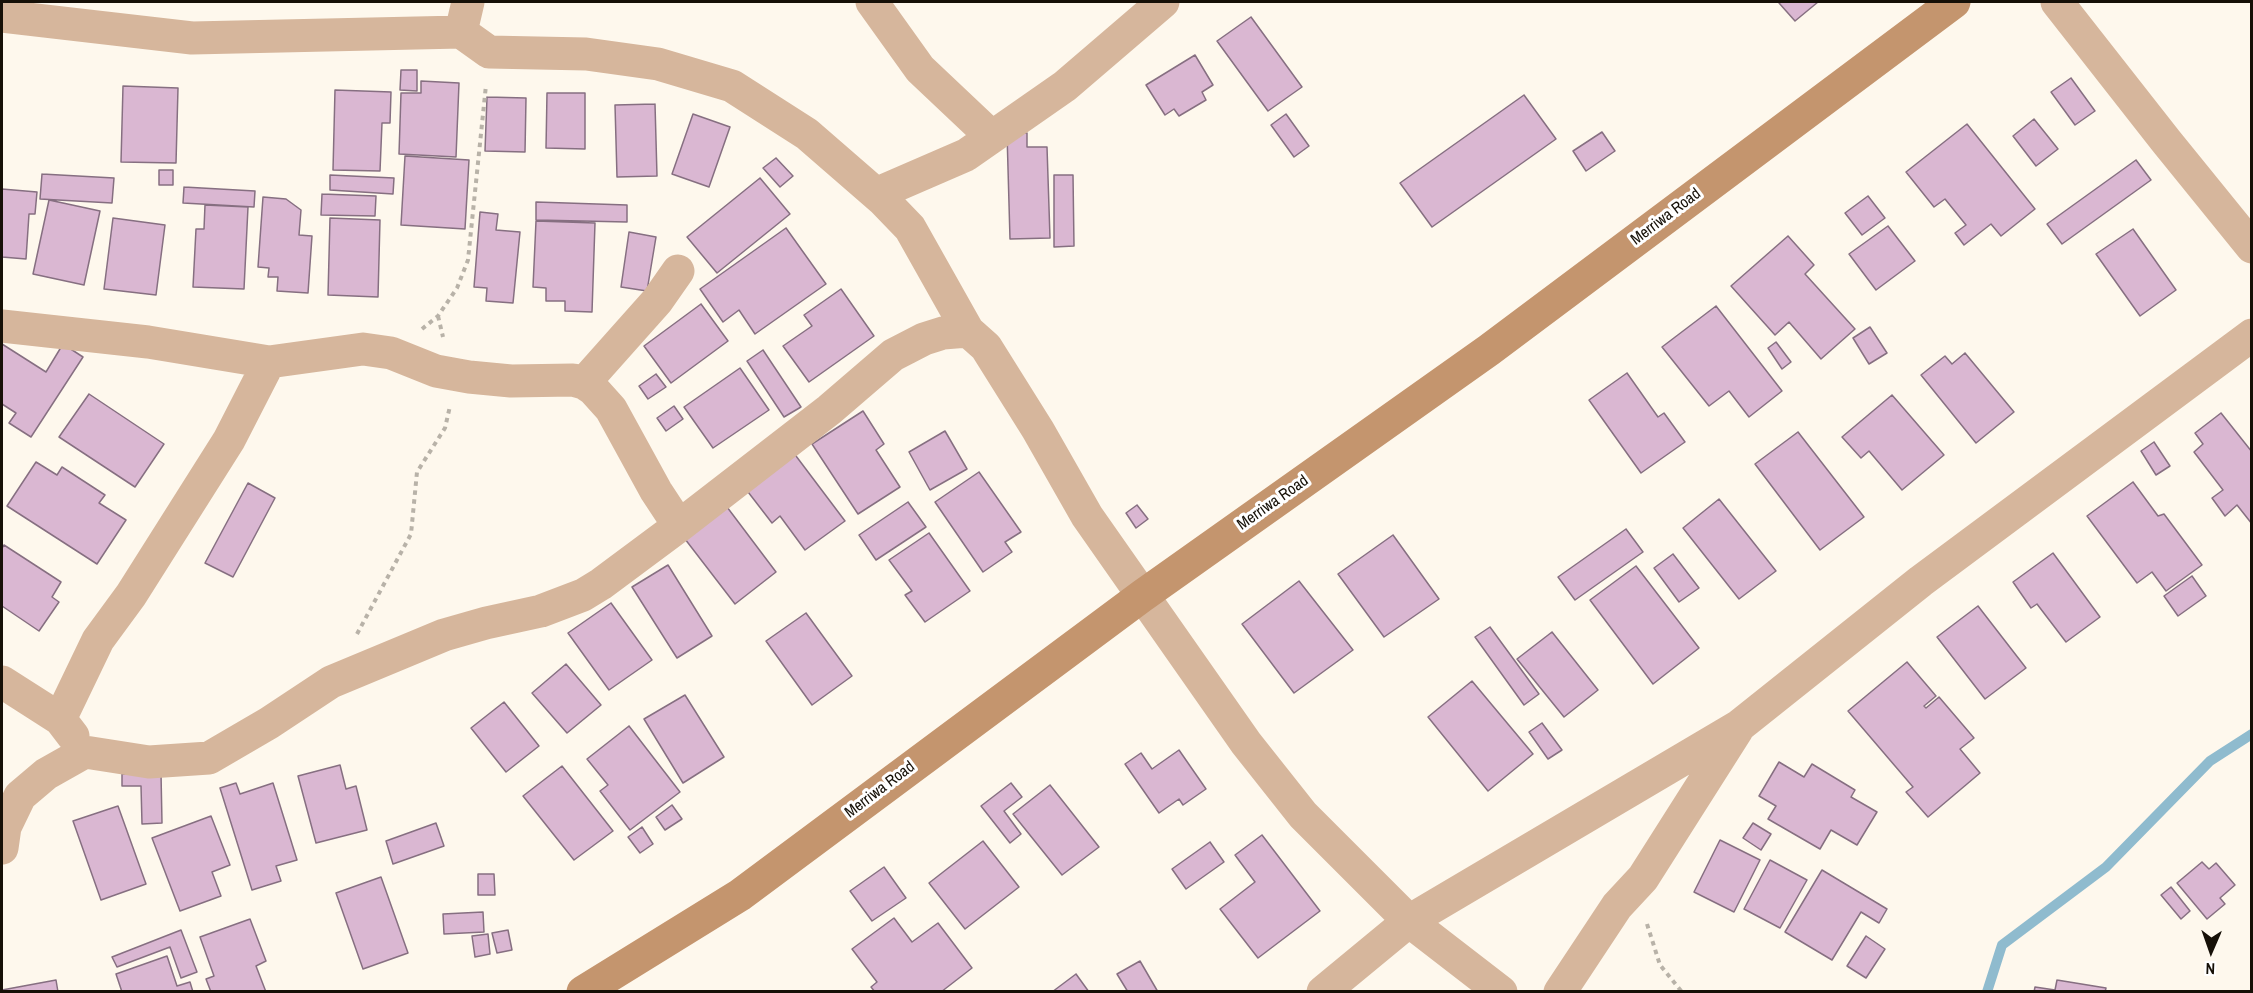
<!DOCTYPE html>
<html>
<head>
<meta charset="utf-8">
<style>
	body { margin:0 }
	#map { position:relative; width:2253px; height:993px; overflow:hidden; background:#fef8ed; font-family:"Archivo Narrow",sans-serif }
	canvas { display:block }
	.frame { position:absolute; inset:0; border:3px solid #161007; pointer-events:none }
	.north { position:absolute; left:2181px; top:921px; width:60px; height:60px; -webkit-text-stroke:4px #fff; paint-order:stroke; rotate:182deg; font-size:16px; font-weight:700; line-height:24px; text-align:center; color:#161007 }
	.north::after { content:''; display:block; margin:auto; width:21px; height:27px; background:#161007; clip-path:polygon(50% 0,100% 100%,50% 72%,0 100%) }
</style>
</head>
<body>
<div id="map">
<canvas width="2253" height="993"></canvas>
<div class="frame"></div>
<div class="north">N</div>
</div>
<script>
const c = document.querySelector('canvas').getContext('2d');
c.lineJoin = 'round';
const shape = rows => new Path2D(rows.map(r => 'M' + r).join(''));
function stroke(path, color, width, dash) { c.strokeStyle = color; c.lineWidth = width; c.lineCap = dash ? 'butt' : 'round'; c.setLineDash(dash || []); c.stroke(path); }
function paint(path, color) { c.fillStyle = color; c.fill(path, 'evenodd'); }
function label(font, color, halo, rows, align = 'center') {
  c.font = font + ' "Archivo Narrow",sans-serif'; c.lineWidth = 6; c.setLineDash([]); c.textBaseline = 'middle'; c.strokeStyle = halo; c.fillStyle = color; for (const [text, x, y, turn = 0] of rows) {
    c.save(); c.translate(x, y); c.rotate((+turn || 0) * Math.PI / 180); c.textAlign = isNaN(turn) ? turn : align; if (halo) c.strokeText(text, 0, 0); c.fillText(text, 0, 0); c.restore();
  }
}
stroke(shape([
	[1987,992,2002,945,2106,867,2210,761,2252,734]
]), '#8fbbce', 10);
const building = shape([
	[1781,2,1818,2,1795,21,1779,3,1781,2],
	[1251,17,1302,87,1268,111,1217,41,1251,17],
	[1195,55,1213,85,1202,92,1206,100,1179,116,1174,109,1165,115,1146,85,1195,55],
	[401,70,417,70,417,91,400,90,401,70],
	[2071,78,2095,111,2075,125,2051,92,2071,78],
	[421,81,459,83,456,157,399,154,401,93,421,93,421,81],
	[123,86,178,88,176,163,121,162,123,86],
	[335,90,391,92,390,123,382,123,380,171,333,170,335,90],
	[547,93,585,93,585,149,546,148,547,93],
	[1524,95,1556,139,1432,227,1400,183,1524,95],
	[487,97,526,98,525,152,485,151,487,97],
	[655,104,657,176,617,177,615,105,655,104],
	[693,114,730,127,709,187,672,174,693,114],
	[1286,114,1309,146,1294,157,1271,125,1286,114],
	[2034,119,2058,149,2036,166,2013,136,2034,119],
	[1967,124,2035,209,2001,236,1991,224,1964,245,1955,233,1966,225,1945,199,1934,207,1906,172,1967,124],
	[1602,132,1615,151,1586,171,1573,151,1602,132],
	[1007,133,1027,133,1027,147,1047,147,1050,238,1010,239,1007,133],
	[405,156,469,160,465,229,401,225,405,156],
	[776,158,793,176,780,187,763,168,776,158],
	[2136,160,2151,180,2062,244,2047,224,2136,160],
	[159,170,173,170,173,185,159,185,159,170],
	[42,174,114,178,112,203,40,199,42,174],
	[330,175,394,178,393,194,330,190,330,175],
	[1054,175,1073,175,1074,246,1054,247,1054,175],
	[760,178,790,214,717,273,687,237,760,178],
	[184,187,255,191,254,207,183,203,184,187],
	[2,189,37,192,35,214,29,214,26,259,2,257,2,189],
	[322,194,376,196,375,216,321,215,322,194],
	[1868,196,1885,218,1862,235,1845,213,1868,196],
	[263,197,286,199,301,210,299,235,312,236,308,293,277,291,278,277,268,277,269,268,258,267,263,197],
	[49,200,100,211,84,285,33,274,49,200],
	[536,202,627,205,627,222,536,220,536,202],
	[205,205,248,207,244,289,193,287,196,229,204,229,205,205],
	[480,212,498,214,496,230,520,232,513,303,486,301,487,288,474,287,480,212],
	[113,218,165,225,156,295,104,289,113,218],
	[330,218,380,220,378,297,328,295,330,218],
	[536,221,595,223,592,312,565,311,565,301,546,301,546,288,533,287,536,221],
	[1888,226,1915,261,1876,290,1849,254,1888,226],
	[786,228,826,284,755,334,739,310,723,322,700,289,786,228],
	[2133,229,2176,290,2140,316,2096,254,2133,229],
	[629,232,656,237,647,291,621,287,629,232],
	[1788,236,1814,265,1805,274,1855,329,1821,359,1789,322,1775,335,1731,286,1788,236],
	[841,289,874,336,809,382,783,346,812,326,804,315,841,289],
	[701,304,728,341,671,383,644,346,701,304],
	[1716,306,1782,391,1749,417,1729,391,1709,406,1662,347,1716,306],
	[1870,327,1887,353,1869,364,1853,338,1870,327],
	[1776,342,1791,362,1782,369,1768,348,1776,342],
	[2,344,46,372,63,344,83,357,31,437,9,423,16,413,2,404,2,344],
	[763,350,801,407,784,417,747,361,763,350],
	[1965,353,2014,412,1976,443,1921,375,1945,356,1952,364,1965,353],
	[740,368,769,410,713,448,684,407,740,368],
	[1627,373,1658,417,1664,413,1685,442,1641,473,1589,400,1627,373],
	[656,374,666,387,648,399,639,386,656,374],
	[89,394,164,444,135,487,59,437,89,394],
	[1892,395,1944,455,1902,490,1869,451,1861,458,1842,437,1892,395],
	[674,406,683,419,666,431,657,418,674,406],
	[863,411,884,444,876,450,900,487,858,514,812,444,863,411],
	[2221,413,2252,452,2252,524,2237,505,2225,516,2212,498,2223,490,2194,452,2203,444,2195,433,2221,413],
	[945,431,967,469,930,490,909,452,945,431],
	[1798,432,1864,517,1820,550,1755,464,1798,432],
	[2154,442,2170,466,2156,475,2141,451,2154,442],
	[793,452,845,521,805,550,780,516,772,523,745,488,793,452],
	[36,462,57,475,62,467,105,495,99,503,126,520,97,564,7,506,36,462],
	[979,472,1021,532,1005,542,1012,552,983,572,935,502,979,472],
	[2133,482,2158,516,2164,514,2202,565,2166,591,2152,572,2137,583,2087,516,2133,482],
	[248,483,275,498,233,577,205,563,248,483],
	[1719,499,1776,571,1739,599,1683,528,1719,499],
	[908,502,926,527,876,560,859,535,908,502],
	[1137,505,1148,519,1136,528,1126,513,1137,505],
	[727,507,776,572,735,604,685,539,727,507],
	[1626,529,1643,552,1575,600,1558,577,1626,529],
	[929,533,970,591,925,622,905,595,912,591,889,560,929,533],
	[1393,535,1439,599,1384,637,1338,574,1393,535],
	[4,545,61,582,52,597,59,602,39,631,2,606,2,548,4,545],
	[2053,553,2100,617,2066,642,2037,604,2031,608,2013,582,2053,553],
	[1673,554,1699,588,1679,602,1654,568,1673,554],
	[668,565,712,636,677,658,632,587,668,565],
	[1636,566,1699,648,1653,684,1590,600,1636,566],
	[2192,576,2206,596,2178,616,2164,596,2192,576],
	[1299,581,1353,650,1294,693,1242,624,1299,581],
	[611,603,652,660,609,690,568,633,611,603],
	[1978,606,2026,668,1985,699,1937,637,1978,606],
	[806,613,852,676,812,705,766,641,806,613],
	[1490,627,1539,694,1524,705,1475,637,1490,627],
	[1552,632,1598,690,1564,717,1517,659,1552,632],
	[1907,662,1936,696,1924,706,1926,708,1939,697,1974,738,1960,749,1980,773,1928,817,1906,792,1913,787,1848,711,1907,662],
	[566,664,601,705,567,733,532,693,566,664],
	[1472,681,1533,754,1488,791,1428,717,1472,681],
	[685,695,724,757,683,783,644,719,685,695],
	[504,702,539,746,506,772,471,728,504,702],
	[1542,723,1562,750,1548,759,1529,732,1542,723],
	[629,726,680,792,630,830,600,791,608,785,587,759,629,726],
	[1179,750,1206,789,1183,805,1179,799,1159,813,1125,764,1141,753,1152,769,1179,750],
	[1779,762,1804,777,1812,764,1855,790,1851,797,1877,812,1857,845,1831,830,1820,849,1768,819,1776,806,1759,796,1779,762],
	[340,765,346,789,356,786,367,830,316,843,298,776,340,765],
	[562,766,613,831,574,860,523,796,562,766],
	[161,773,162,823,142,824,141,786,122,786,122,774,161,773],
	[236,783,240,794,273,783,297,860,276,866,281,881,252,890,220,788,236,783],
	[1011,783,1022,797,1004,811,1021,834,1010,843,981,806,1011,783],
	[1050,785,1099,847,1062,875,1013,814,1050,785],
	[672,805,682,819,665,830,656,817,672,805],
	[118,806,146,884,101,900,73,821,118,806],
	[211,816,230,865,212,872,221,896,180,911,152,838,211,816],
	[436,823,444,846,393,864,386,841,436,823],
	[1753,823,1771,834,1761,850,1743,838,1753,823],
	[642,827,653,844,640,853,628,837,642,827],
	[1262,835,1320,911,1258,958,1220,909,1255,882,1235,855,1262,835],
	[1720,840,1760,860,1734,912,1694,892,1720,840],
	[983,841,1019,887,965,929,929,883,983,841],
	[1210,842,1224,862,1186,889,1172,869,1210,842],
	[1770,860,1807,880,1780,928,1744,909,1770,860],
	[2202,862,2209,869,2216,863,2235,885,2220,898,2225,904,2207,919,2177,883,2202,862],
	[884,867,906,898,872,921,850,891,884,867],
	[1822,870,1887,909,1879,923,1861,912,1832,960,1785,932,1822,870],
	[478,874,494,874,495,895,478,895,478,874],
	[381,877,408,953,363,969,336,893,381,877],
	[2171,887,2190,911,2181,919,2161,895,2171,887],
	[483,912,484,932,444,934,443,914,483,912],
	[894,918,912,942,938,923,972,968,941,992,875,992,871,987,877,982,852,949,894,918],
	[250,919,266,961,256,966,266,992,211,992,206,979,214,976,200,937,250,919],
	[181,930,197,972,181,978,170,947,117,967,112,957,181,930],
	[508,930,512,950,497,953,492,933,508,930],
	[488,934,490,954,475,957,472,936,488,934],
	[1866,936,1885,949,1866,978,1847,966,1866,936],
	[167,956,177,986,190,982,193,992,122,992,116,974,167,956],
	[1140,961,1158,992,1128,992,1117,974,1140,961],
	[1076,974,1089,992,1052,992,1076,974],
	[56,980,58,992,2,992,2,990,56,980],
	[2057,980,2106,988,2105,992,2034,992,2035,987,2055,990,2057,980]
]);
paint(building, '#dab7d2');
stroke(building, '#866f81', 1.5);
stroke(shape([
	[438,316,443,337],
	[422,329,438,316,457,288,468,260,486,85],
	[357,634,411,534,417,472,445,428,450,406],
	[1647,924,1660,965,1682,992]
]), '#b8b2a8', 4, [4.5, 4.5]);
stroke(shape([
	[872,2,920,69,992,137],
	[2057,2,2166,141,2252,247],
	[2,16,192,38,461,32,489,52,586,54,658,64,732,86,807,134,883,200,910,228,968,331],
	[461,32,468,2],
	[876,194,966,155,1065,86,1163,2],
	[2,326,148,342,269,362,363,349,391,353,436,371,469,377,511,381,573,380,584,383,593,389,611,409,656,491,679,526],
	[584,383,657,301,678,271],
	[2,682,60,719,73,736],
	[60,719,98,640,131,595,229,440,269,362],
	[2,848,5,827,20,796,46,774,85,752,149,762,209,758,269,723,331,682,444,635,486,623,541,611,583,595,601,584,679,526,829,410,893,355,924,339,943,333,968,331,986,347,1038,430,1087,516,1246,743,1303,815,1409,921,1501,992],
	[1323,992,1409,921,1739,726,1921,581,2252,335],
	[1560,992,1617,906,1643,878,1737,730]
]), '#d6b69c', 33);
stroke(shape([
	[583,992,740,895,1142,596,1489,350,1954,2]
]), '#c4956e', 33);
label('16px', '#161007', '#fff', [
	["Merriwa Road",1666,217,-37],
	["Merriwa Road",1273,503,-35],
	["Merriwa Road",880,790,-37]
]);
</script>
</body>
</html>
